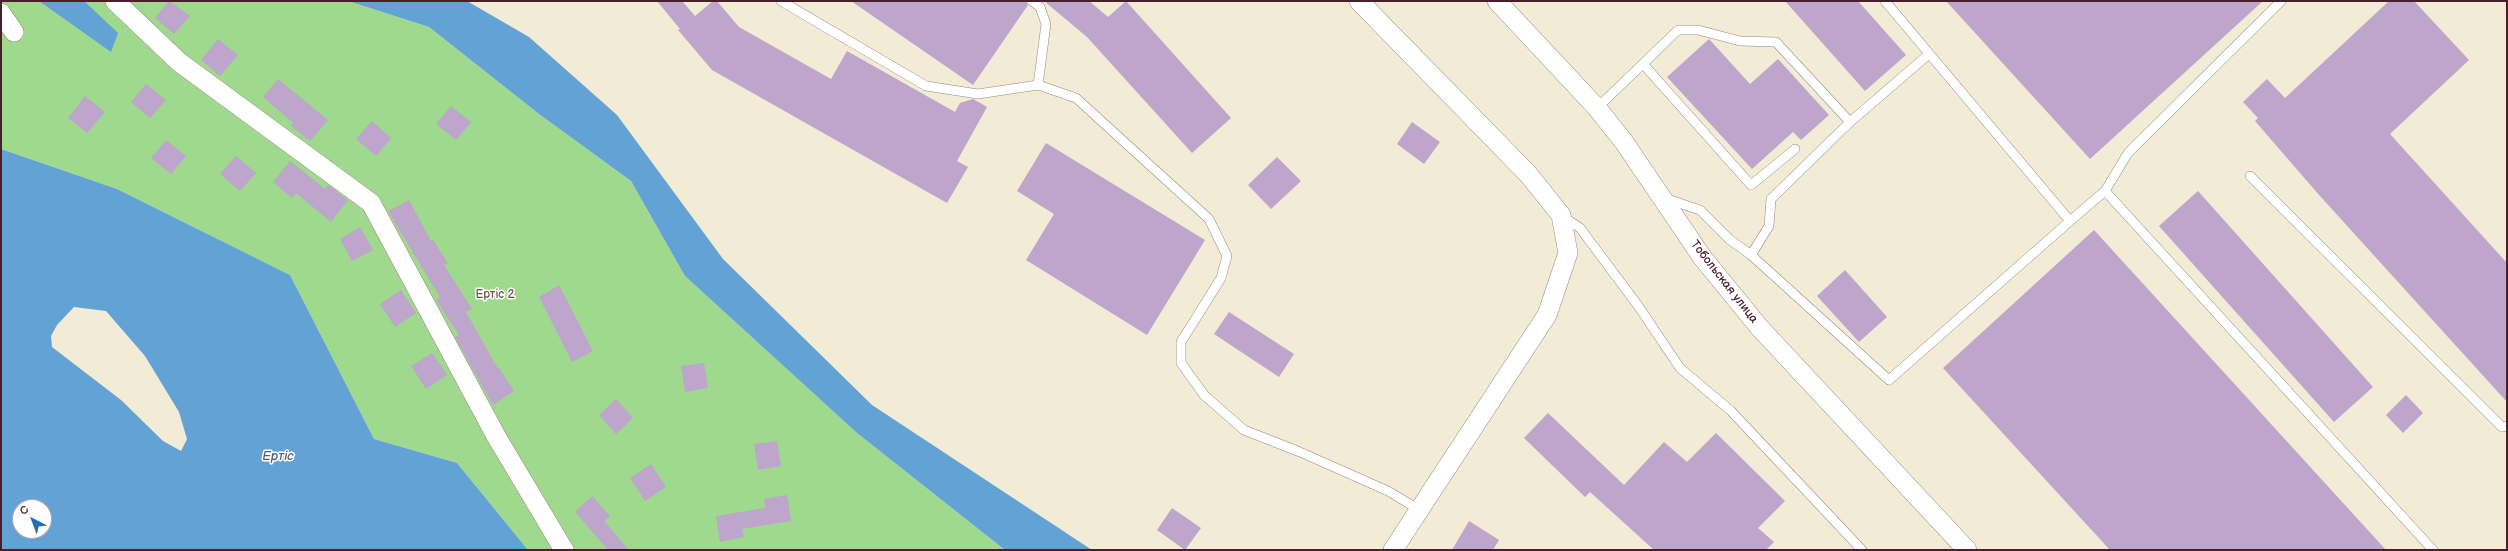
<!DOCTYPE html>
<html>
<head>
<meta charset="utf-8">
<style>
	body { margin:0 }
	#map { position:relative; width:2508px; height:551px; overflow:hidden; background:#f2ebd5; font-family:"Balsamiq Sans",sans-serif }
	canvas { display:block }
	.frame { position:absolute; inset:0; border:2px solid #4a1f2b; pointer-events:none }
	.north { position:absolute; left:12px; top:499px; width:40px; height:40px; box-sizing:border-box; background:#fff; border:1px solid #b7a5aa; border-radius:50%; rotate:318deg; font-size:11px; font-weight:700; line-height:16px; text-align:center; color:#4a1f2b }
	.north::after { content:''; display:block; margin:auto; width:14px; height:18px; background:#1f6fb2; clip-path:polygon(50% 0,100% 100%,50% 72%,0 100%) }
</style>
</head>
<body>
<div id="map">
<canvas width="2508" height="551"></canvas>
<div class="frame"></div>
<div class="north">С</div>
</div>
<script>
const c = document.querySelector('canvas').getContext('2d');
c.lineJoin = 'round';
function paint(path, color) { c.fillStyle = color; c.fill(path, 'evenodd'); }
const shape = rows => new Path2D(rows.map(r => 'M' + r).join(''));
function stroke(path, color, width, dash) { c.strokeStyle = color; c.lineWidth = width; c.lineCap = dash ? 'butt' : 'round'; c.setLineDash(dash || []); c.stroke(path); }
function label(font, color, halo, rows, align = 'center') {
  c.font = font + ' "Balsamiq Sans",sans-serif'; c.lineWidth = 3; c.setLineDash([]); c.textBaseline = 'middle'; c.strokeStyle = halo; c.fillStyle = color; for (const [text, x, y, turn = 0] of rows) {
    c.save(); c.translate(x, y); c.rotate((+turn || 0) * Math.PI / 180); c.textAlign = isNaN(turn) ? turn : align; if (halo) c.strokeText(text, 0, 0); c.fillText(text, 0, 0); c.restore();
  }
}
paint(shape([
	[1,1,348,1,429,27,539,114,631,181,685,276,857,433,1005,550,528,550,457,463,374,439,290,275,117,189,1,149]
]), '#9fd98d');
paint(shape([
	[39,1,84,1,118,33,111,52],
	[348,1,467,1,529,37,617,115,723,259,872,405,1092,550,1005,550,857,433,685,276,631,181,539,114,429,27],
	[1,149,117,189,290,275,374,439,457,463,528,550,1,550],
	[74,307,106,311,145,356,179,412,187,439,181,451,163,441,121,400,52,347,51,336,57,325],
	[20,507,44,507,44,531,20,531]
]), '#62a2d5');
paint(shape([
	[169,1,190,16,174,34,155,18],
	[657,1,682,1,695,16,713,1,717,1,739,27,831,79,847,51,955,112,960,103,973,99,987,107,957,161,968,167,947,203,712,70,678,30,680,29],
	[851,1,1026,1,1028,5,973,85],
	[1044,1,1089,1,1108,17,1126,1,1231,118,1192,153,1087,37],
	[1785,1,1858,1,1906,55,1865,91],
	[1946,1,2263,1,2090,159],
	[2389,1,2414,1,2469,60,2390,134,2507,263,2507,402,2320,196,2255,121,2258,118,2243,102,2267,79,2285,98],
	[218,39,238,55,220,76,201,60],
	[1709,39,1750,84,1778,59,1829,115,1801,140,1793,132,1752,169,1667,77],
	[278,79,328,120,310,141,291,126,293,123,263,97],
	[146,84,166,100,150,118,131,102],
	[85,96,105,112,87,133,68,118],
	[451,106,471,122,456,140,436,124],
	[372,121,391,138,376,156,356,139],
	[1412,122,1440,142,1424,164,1397,144],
	[166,140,186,156,171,174,151,158],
	[1046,143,1205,240,1147,335,1026,260,1054,214,1017,191],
	[236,156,256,173,240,191,220,174],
	[1277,157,1301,181,1271,209,1248,185],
	[290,161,325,189,328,185,348,200,331,222,296,193,292,198,273,182],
	[2198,191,2373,387,2334,422,2159,226],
	[409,200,431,241,433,240,448,263,444,265,472,309,466,312,498,369,499,368,514,391,493,405,455,337,459,335,436,300,440,297,388,211],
	[360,227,373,250,352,261,340,239],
	[2094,230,2386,550,2110,550,1943,368],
	[1845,270,1887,317,1859,342,1817,296],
	[559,285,593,351,572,362,539,297],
	[401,290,416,313,395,327,380,304],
	[1229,312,1294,354,1279,377,1214,334],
	[432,353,447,375,426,389,411,366],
	[704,363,708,388,685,392,681,366],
	[2406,395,2423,413,2403,433,2386,415],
	[616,399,633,418,616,434,599,415],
	[1548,413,1624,485,1664,442,1687,462,1716,433,1785,501,1758,528,1774,542,1766,550,1654,550,1590,492,1585,497,1524,438],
	[777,441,781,466,758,470,754,444],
	[651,464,666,487,645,501,630,478],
	[787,495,791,521,742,529,744,537,720,542,716,516,765,508,764,499],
	[592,496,610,516,604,521,629,550,608,550,575,512],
	[1172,508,1201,528,1185,550,1157,530],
	[1469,521,1499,540,1493,550,1452,550]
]), '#bda5cc');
const lane = shape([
	[781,1,926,86,978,94,1038,85,1076,98,1209,219,1227,256,1221,278,1181,342,1181,363,1204,395,1244,430,1300,452,1388,491,1418,509],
	[1032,1,1040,7,1046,24,1038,85],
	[1885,1,2070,221,1889,380,1751,255,1769,226,1771,199,1850,122,1929,54],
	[1643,64,1751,185,1795,149],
	[1597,108,1678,30,1698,30,1740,41,1776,42,1850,122],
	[2250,176,2502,427,2507,426],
	[2105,191,2433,550],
	[1664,198,1700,210,1729,239,1751,255],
	[1562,216,1580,228,1639,307,1680,368,1731,411,1862,550],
	[2070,221,2105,191,2128,153,2281,1]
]);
const street = shape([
	[115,1,179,62,371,203,496,436,564,550],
	[1359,1,1528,174,1561,215,1568,253,1547,315,1393,550],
	[1497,1,1597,108,1624,142,1702,257,1759,327,1967,550],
	[1,13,14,32]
]);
stroke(lane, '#9e8580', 10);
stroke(street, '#9e8580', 20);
stroke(lane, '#fff', 9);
stroke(street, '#fff', 19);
label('12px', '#4a1f2b', '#fff', [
	["Тобольская улица",1724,282,52]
]);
label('12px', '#645748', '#fff', [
	["Ертіс 2",495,295]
]);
label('italic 13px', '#555a77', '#fff', [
	["Ертіс",278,457]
]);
</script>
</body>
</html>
